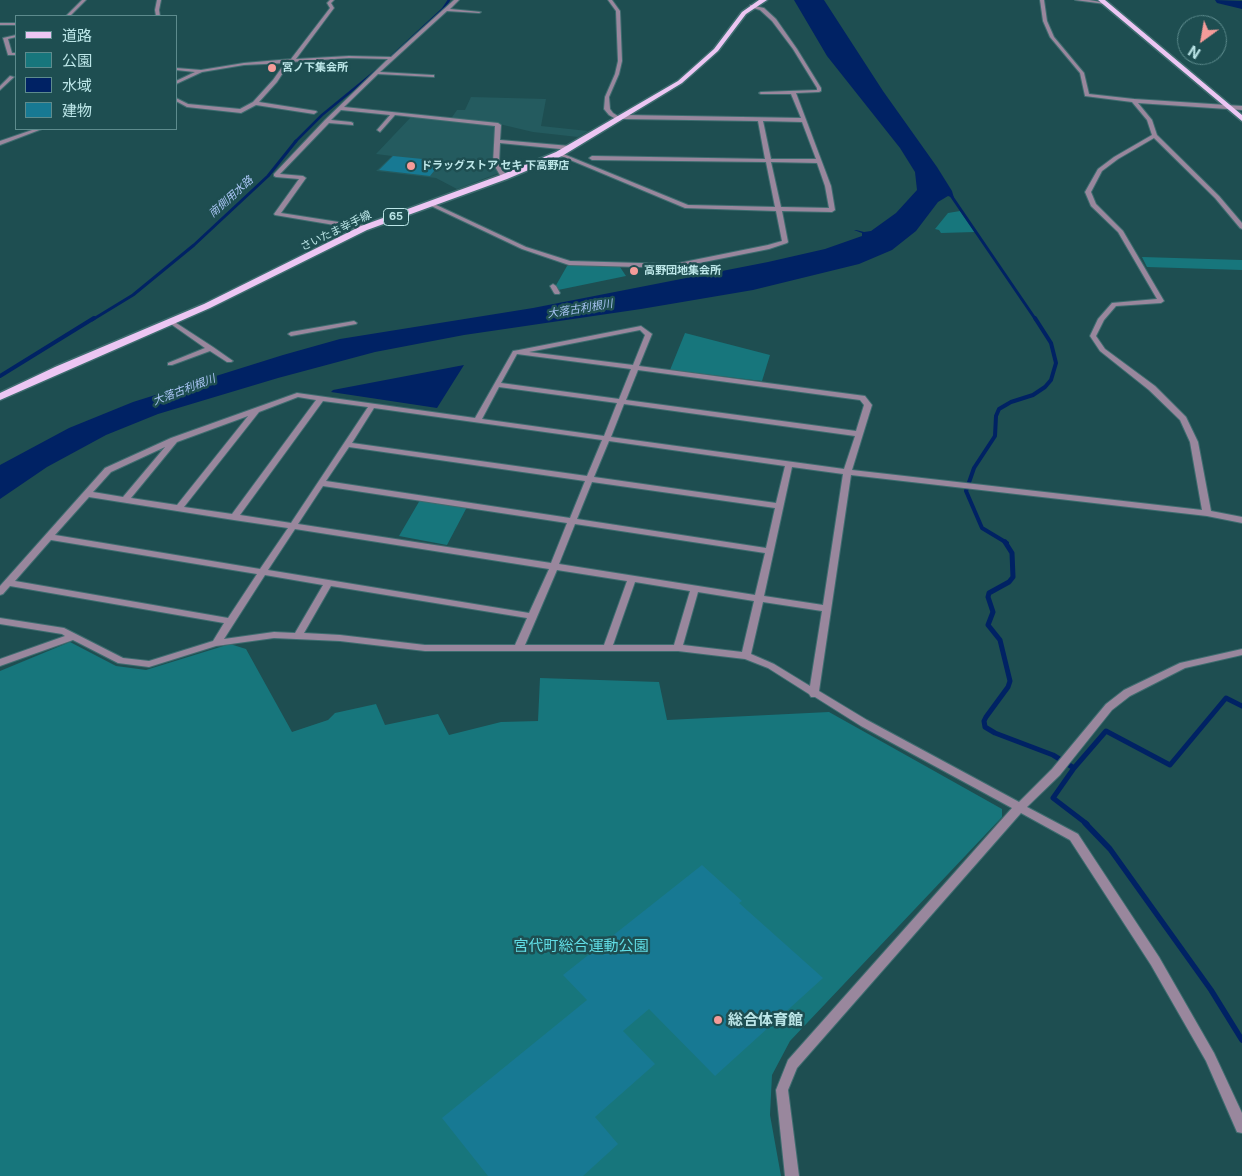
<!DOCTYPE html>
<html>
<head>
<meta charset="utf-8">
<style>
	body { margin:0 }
	#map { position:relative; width:1242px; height:1176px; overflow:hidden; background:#1e4e51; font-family:Inter,"Noto Sans JP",sans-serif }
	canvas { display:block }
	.legend { position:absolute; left:15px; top:15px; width:162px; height:115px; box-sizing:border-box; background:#1e4e51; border:1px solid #5d8b8d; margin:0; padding:6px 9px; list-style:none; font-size:15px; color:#bce6e8 }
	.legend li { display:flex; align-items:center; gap:10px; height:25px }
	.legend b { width:25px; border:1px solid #5d8b8d }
	.north { position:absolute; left:1177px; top:15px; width:50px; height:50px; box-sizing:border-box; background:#1e4e51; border:1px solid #5d8b8d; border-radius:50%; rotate:212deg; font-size:14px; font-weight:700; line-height:20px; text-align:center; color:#bce6e8 }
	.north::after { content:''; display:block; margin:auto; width:18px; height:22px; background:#f59b99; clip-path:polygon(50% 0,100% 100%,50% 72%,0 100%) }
</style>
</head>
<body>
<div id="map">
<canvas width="1242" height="1176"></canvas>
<ul class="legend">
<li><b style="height:6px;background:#ecc6f3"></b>道路</li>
<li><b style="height:14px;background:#17767c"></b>公園</li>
<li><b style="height:14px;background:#002264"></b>水域</li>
<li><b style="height:14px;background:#177993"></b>建物</li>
</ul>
<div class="north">N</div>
</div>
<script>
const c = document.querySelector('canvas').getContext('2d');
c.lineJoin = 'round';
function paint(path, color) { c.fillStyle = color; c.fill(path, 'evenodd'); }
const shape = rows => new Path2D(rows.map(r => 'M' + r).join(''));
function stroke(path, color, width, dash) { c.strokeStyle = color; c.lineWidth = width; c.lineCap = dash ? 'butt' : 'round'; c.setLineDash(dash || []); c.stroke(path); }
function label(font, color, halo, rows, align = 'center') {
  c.font = font + ' Inter,"Noto Sans JP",sans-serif'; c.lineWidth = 5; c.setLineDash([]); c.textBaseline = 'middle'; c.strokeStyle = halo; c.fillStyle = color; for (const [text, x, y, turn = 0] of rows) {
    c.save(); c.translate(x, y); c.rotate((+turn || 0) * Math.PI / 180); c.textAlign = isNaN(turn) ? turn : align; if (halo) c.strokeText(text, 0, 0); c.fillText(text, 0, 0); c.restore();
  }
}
paint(shape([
	[471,97,546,99,541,126,588,131,578,137,533,132,495,123,492,161,499,173,457,189,436,178,376,171,392,156,376,154,411,117,450,120,457,110,465,110]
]), '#245b5f');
paint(shape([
	[960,211,975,232,941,233,939,230,935,229,948,213],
	[1142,257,1242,260,1242,270,1147,267],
	[571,265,620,267,626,276,558,290,555,287,567,266],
	[685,333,770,355,762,381,670,370],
	[420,500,467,507,447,545,399,536],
	[70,642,116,666,146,670,230,644,246,649,292,732,328,720,335,713,376,704,385,725,438,714,449,735,501,722,538,721,540,678,659,682,667,720,829,712,1002,809,1002,817,790,1041,772,1075,770,1115,781,1176,0,1176,0,671]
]), '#17767c');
paint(shape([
	[794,0,824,0,883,91,937,167,952,191,954,198,948,196,938,202,916,231,892,250,859,264,753,290,641,309,464,335,375,352,278,378,158,414,106,435,47,467,0,499,0,465,69,428,133,402,283,355,340,339,533,308,768,262,825,249,862,236,862,233,854,230,856,230,864,232,871,231,896,213,917,190,915,172,900,148,827,56],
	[464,365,437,408,331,392,333,390]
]), '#002264');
stroke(shape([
	[389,59,443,9,449,0],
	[295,142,322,115,377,70]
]), '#002264', 2.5);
stroke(shape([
	[950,194,1036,320],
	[92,320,133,295,194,245,268,176,296,141]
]), '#002264', 3);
stroke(shape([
	[0,376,94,318],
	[1007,543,982,528,966,491,974,468,995,436,996,416,999,409,1011,402,1033,395,1045,387,1051,380,1056,363,1051,343,1035,318]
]), '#002264', 4);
stroke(shape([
	[1005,542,1012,553,1013,577,1009,582,989,593,988,597,993,612,988,625,1000,640,1010,681,1008,687,986,717,984,721,985,727,995,733,1053,755,1074,768,1053,798,1087,824],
	[1074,768,1106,731,1170,765,1226,698,1242,706]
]), '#002264', 5);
stroke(shape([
	[1085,823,1110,849,1211,990,1242,1040]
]), '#002264', 5.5);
paint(shape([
	[1215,0,1242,1,1242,9,1217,3,1215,0]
]), '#002264');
paint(shape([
	[393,156,442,161,430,176,379,170],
	[702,865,742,901,739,903,823,978,715,1076,649,1009,623,1031,655,1064,595,1117,618,1144,583,1176,488,1176,442,1118,587,1000,563,975]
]), '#177993');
const minor = shape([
	[82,0,86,0,70,16,66,16,82,0],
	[157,0,161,0,159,10,160,16,156,16,155,10,157,0],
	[330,0,334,0,331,3,334,8,296,59,349,56,391,57,454,0,459,0,450,9,481,12,479,13,447,11,380,72,432,75,434,75,434,77,378,74,344,107,498,123,501,125,500,140,570,146,573,148,570,150,500,143,499,163,507,177,504,179,501,177,493,163,495,126,395,115,380,132,377,130,390,115,341,110,331,120,351,122,353,123,353,125,329,123,280,174,303,176,306,178,281,213,364,226,367,228,364,230,275,215,274,214,299,179,276,177,274,176,274,174,325,120,388,59,349,58,290,62,277,82,259,102,316,111,317,112,314,114,256,105,241,113,187,107,176,101,176,98,188,104,240,109,253,102,273,80,285,63,244,65,202,72,176,84,176,81,195,72,176,70,176,68,201,70,244,63,291,59,330,8,327,3,330,0],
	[608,0,612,0,620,11,622,61,619,74,609,97,610,109,613,113,621,118,621,120,619,121,609,115,604,109,605,97,615,74,618,61,616,11,608,0],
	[1040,0,1044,0,1047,21,1054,37,1084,73,1089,94,1134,99,1242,106,1242,110,1138,103,1152,120,1157,135,1219,196,1242,223,1242,229,1240,228,1215,198,1154,138,1118,159,1102,171,1091,192,1096,204,1123,231,1164,301,1161,303,1116,306,1104,320,1096,336,1105,349,1155,386,1186,417,1198,442,1211,511,1242,517,1242,523,1207,516,851,475,819,691,867,720,1019,802,1052,769,1106,704,1124,690,1180,663,1242,649,1242,655,1185,668,1130,696,1112,710,1060,775,1027,807,1078,834,1159,957,1214,1053,1242,1113,1242,1133,1237,1132,1206,1061,1151,965,1070,840,1021,813,797,1068,788,1090,799,1176,785,1176,776,1090,788,1060,1012,808,861,726,815,697,811,697,809,694,768,668,745,659,678,651,425,651,340,641,274,638,216,646,149,667,118,663,73,640,0,666,0,659,65,636,62,634,0,624,0,618,64,628,123,658,149,661,213,641,224,623,10,586,3,594,0,595,0,586,105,468,171,438,297,393,475,418,513,351,519,350,641,326,652,334,639,366,865,396,872,405,852,470,1202,510,1190,442,1180,420,1149,390,1100,351,1090,336,1098,319,1112,303,1157,299,1118,232,1091,206,1085,192,1098,169,1114,157,1152,135,1147,120,1132,102,1085,96,1080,73,1050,37,1043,21,1040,0],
	[640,330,645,335,633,365,529,352,640,330],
	[517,354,631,369,619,399,501,383,517,354],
	[638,370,860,400,864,405,856,431,626,400,638,370],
	[499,387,617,403,604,436,482,419,499,387],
	[298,397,316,400,232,514,184,507,259,412,298,397],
	[323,401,368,407,291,523,240,515,323,401],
	[624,404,855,436,844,469,611,437,624,404],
	[374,408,602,440,587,476,352,443,374,408],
	[248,416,177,505,131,498,177,442,248,416],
	[609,441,785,466,776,503,594,477,609,441],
	[165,447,123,497,93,492,111,472,165,447],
	[349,447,585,481,570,518,326,481,349,447],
	[792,467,843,474,823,605,764,596,792,467],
	[592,482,775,508,766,548,577,519,592,482],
	[323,486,567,523,551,563,298,524,323,486],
	[89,497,234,520,288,528,260,569,55,535,89,497],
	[575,524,765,553,755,595,559,564,575,524],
	[295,529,549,569,529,613,268,570,295,529],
	[51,540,257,574,228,618,15,581,51,540],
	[557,570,627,581,604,645,525,645,557,570],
	[265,575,323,585,295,633,274,632,224,639,265,575],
	[635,582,690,591,674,645,613,645,635,582],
	[331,586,527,618,515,645,425,645,340,635,304,633,331,586],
	[698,592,754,601,742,652,683,645,698,592],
	[763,602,822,611,810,686,774,664,751,654,763,602],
	[1075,0,1089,0,1107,3,1105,4,1075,0],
	[750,5,764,8,776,19,797,49,821,88,821,91,819,92,796,93,831,186,835,210,832,212,782,211,788,242,787,243,769,249,674,268,569,265,522,249,427,204,432,203,526,247,570,261,674,264,768,245,782,241,776,211,685,208,556,154,561,153,688,205,775,207,766,162,592,160,589,158,592,156,765,159,758,121,623,119,620,117,623,115,801,118,791,94,761,94,759,93,761,92,817,90,817,88,793,49,772,21,760,10,750,7,750,5],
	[763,121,802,122,816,159,771,159,763,121],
	[771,162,817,163,825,186,829,208,781,207,771,162],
	[0,23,16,23,16,25,0,25,0,23],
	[16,35,16,37,8,39,12,53,16,53,16,55,8,55,3,38,16,35],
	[10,76,14,77,0,90,0,86,10,76],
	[35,129,42,129,0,145,0,141,35,129],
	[553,284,556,286,560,293,559,294,555,294,554,293,550,286,553,284],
	[170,319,213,347,233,361,231,362,227,362,210,351,172,365,168,365,168,363,205,348,168,322,167,321,170,319],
	[354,321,357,323,356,324,291,336,288,334,291,332,354,321]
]);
const major = shape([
	[759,0,767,0,746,14,718,51,682,83,562,156,507,179,367,230,210,308,0,400,0,393,55,367,204,304,361,226,501,175,556,152,678,81,714,49,742,12,759,0],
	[1098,0,1105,0,1242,115,1242,121,1098,0]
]);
stroke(minor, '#3e6c6f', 2);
stroke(major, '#3e6c6f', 3);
paint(minor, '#99879d');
paint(major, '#ecc6f3');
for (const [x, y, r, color] of [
	[272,68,5,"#f59b99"],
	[411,166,5,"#f59b99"],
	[634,271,5,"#f59b99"],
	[718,1020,5,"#f59b99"]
]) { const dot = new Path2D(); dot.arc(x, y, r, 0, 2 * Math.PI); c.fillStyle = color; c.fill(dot); stroke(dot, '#1e4e51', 2); }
label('bold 11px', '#bce6e8', '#1e4e51', [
	["宮ノ下集会所",282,68],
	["ドラッグストア セキ 下高野店",421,166],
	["高野団地集会所",644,271]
], 'left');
label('italic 11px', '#a8c4f3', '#1e4e51', [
	["南側用水路",231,197,-42],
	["大落古利根川",580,309,-9],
	["大落古利根川",184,390,-21]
]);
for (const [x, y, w] of [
	[396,217,25]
]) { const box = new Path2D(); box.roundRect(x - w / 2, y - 8.5, w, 17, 4); c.fillStyle = '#1e4e51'; c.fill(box); stroke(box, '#bce6e8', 1); }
label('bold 11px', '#bce6e8', null, [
	["65",396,217]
]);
label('11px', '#bce6e8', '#1e4e51', [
	["さいたま幸手線",336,231,-26]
]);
label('15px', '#61dde5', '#1e4e51', [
	["宮代町総合運動公園",581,946]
]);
label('bold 15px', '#bce6e8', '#1e4e51', [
	["総合体育館",728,1020]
], 'left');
</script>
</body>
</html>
